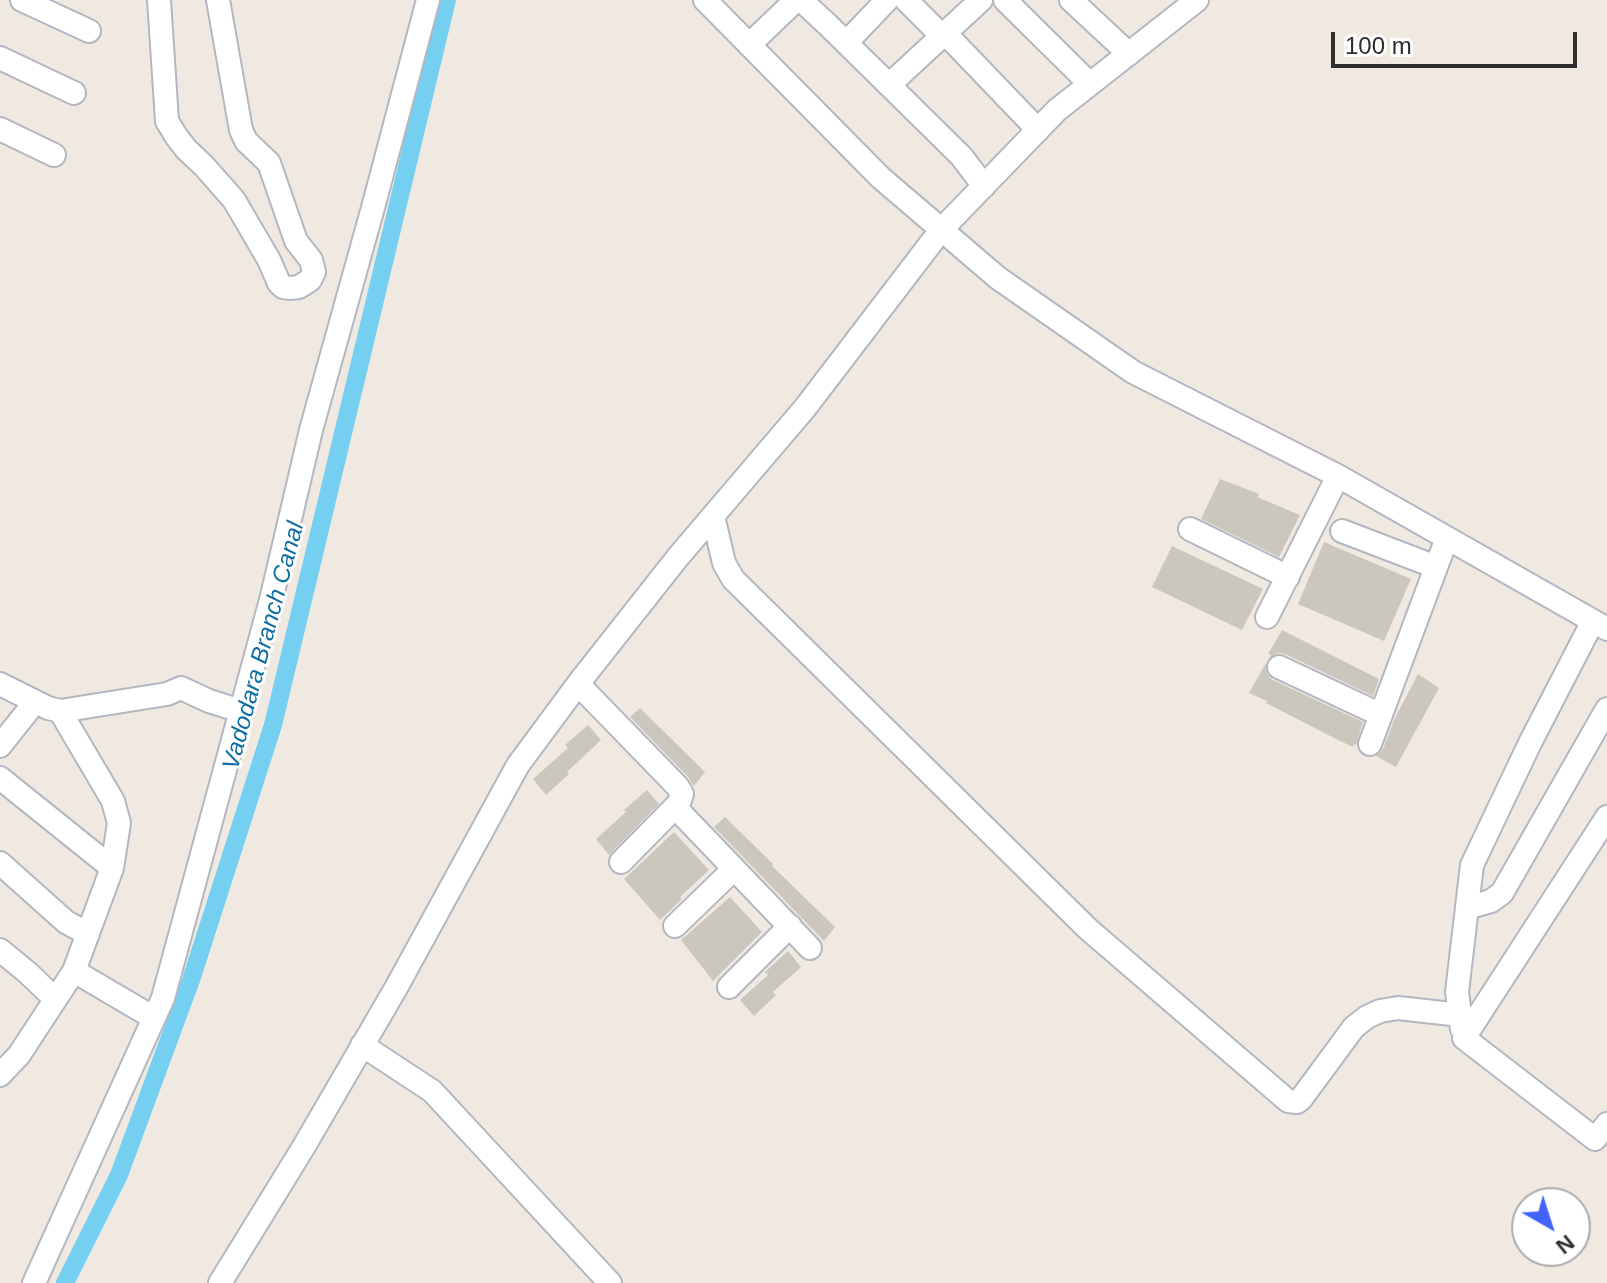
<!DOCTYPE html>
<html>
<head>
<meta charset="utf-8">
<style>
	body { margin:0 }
	#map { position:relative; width:1607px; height:1283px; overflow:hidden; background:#efe9e1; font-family:Arial,sans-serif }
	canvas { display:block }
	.north { position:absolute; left:1511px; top:1187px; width:80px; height:80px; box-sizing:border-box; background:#fff; border:2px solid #ababab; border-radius:50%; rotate:141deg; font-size:22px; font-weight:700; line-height:32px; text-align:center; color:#2e2e2e }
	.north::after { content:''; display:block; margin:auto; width:28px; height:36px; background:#4264fb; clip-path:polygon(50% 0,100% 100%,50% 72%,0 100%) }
	.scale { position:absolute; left:1331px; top:32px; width:246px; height:36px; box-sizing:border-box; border:4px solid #2e2e2e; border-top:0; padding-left:10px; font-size:24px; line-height:28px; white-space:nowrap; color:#2e2e2e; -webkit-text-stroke:6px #fff; paint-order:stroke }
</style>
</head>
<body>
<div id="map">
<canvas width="1607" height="1283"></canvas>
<div class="north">N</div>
<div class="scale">100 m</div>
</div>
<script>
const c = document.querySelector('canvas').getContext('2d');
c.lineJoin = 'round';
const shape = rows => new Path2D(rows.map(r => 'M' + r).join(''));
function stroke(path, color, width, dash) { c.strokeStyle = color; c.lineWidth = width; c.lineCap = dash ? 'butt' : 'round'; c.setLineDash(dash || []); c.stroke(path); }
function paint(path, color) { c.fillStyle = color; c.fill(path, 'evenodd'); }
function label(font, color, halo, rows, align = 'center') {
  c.font = font + ' Arial,sans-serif'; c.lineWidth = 6; c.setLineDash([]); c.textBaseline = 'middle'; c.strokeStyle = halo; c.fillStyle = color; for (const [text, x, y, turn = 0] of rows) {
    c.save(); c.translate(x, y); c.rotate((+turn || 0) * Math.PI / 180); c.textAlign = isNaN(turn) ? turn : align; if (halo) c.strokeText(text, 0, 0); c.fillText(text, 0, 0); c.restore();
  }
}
stroke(shape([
	[65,1283,119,1175,191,980,273,725,447,0]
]), '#75cff0', 18);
paint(shape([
	[1220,479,1259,494,1257,497,1300,515,1279,557,1201,519],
	[1324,542,1411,579,1384,641,1298,604],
	[1172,546,1263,589,1242,630,1152,587],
	[1282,630,1379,679,1373,696,1285,654,1277,653,1269,658,1271,655,1268,654],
	[1266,663,1267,674,1273,680,1363,722,1356,745,1354,744,1353,747,1338,740,1266,703,1267,701,1249,693],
	[1418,674,1439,688,1396,767,1376,756,1383,749,1395,718],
	[640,708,705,772,694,786,688,777,630,717],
	[588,725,601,740,567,772,569,774,546,795,533,779,568,748,565,745],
	[647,790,659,804,609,855,596,839,626,812,624,810],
	[725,817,773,864,772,866,835,927,824,941,714,827],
	[674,832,709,870,680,897,682,899,660,920,624,879],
	[730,897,762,932,713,981,681,940],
	[788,951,801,967,773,992,776,995,754,1016,740,1000,768,975,765,972]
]), '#cbc7bf');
const minor = shape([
	[22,0,89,31],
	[159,0,167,121,176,136,186,149,204,166,234,200,269,260,279,283,283,287,290,288,299,287,310,280,314,272,311,260,296,241,269,163,246,141,241,130,218,0],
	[705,0,881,178,998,278,1133,372,1338,476,1607,629],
	[801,0,829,26,961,156,984,186],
	[906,0,942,36],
	[1005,0,1090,84],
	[1071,0,1129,54],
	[945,33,1038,130],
	[846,43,887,0],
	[749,45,796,0],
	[0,58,74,93],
	[889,85,981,0],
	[0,129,54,155],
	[713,516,724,563,733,579,1088,929,1288,1101,1297,1102,1301,1099,1354,1027,1367,1017,1380,1011,1398,1008,1461,1015],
	[1190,529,1288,577],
	[1342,531,1436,567],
	[1267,617,1338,476],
	[1279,667,1381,715],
	[0,684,48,708,60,711,167,694,181,688,209,701,241,711],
	[578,684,678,787,682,794,679,803,621,862],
	[60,711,113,801,119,823,112,868,74,971,154,1018],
	[1370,744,1447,538],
	[0,746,35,702],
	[0,778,112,868],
	[675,807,810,948],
	[1607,817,1464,1038,1595,1139,1607,1124],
	[0,863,66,922,88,934],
	[1467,908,1491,901,1502,893,1607,709],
	[675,926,734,869],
	[0,950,28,973,55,999],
	[729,987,790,926],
	[1462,1029,1457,992,1472,865,1530,743,1593,621],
	[362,1045,432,1091,610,1283],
	[0,1075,19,1055,74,971],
	[34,1283,163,998,271,600,311,430,374,204,428,0],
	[220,1283,303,1148,396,988,518,765,581,680,678,557,805,408,941,230,1057,110,1197,0]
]);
stroke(minor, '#b4b7c1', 26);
stroke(minor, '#fff', 22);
label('italic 24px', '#0d6fa3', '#fff', [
	["Vadodara Branch Canal",264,646,-75]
]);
</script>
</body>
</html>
